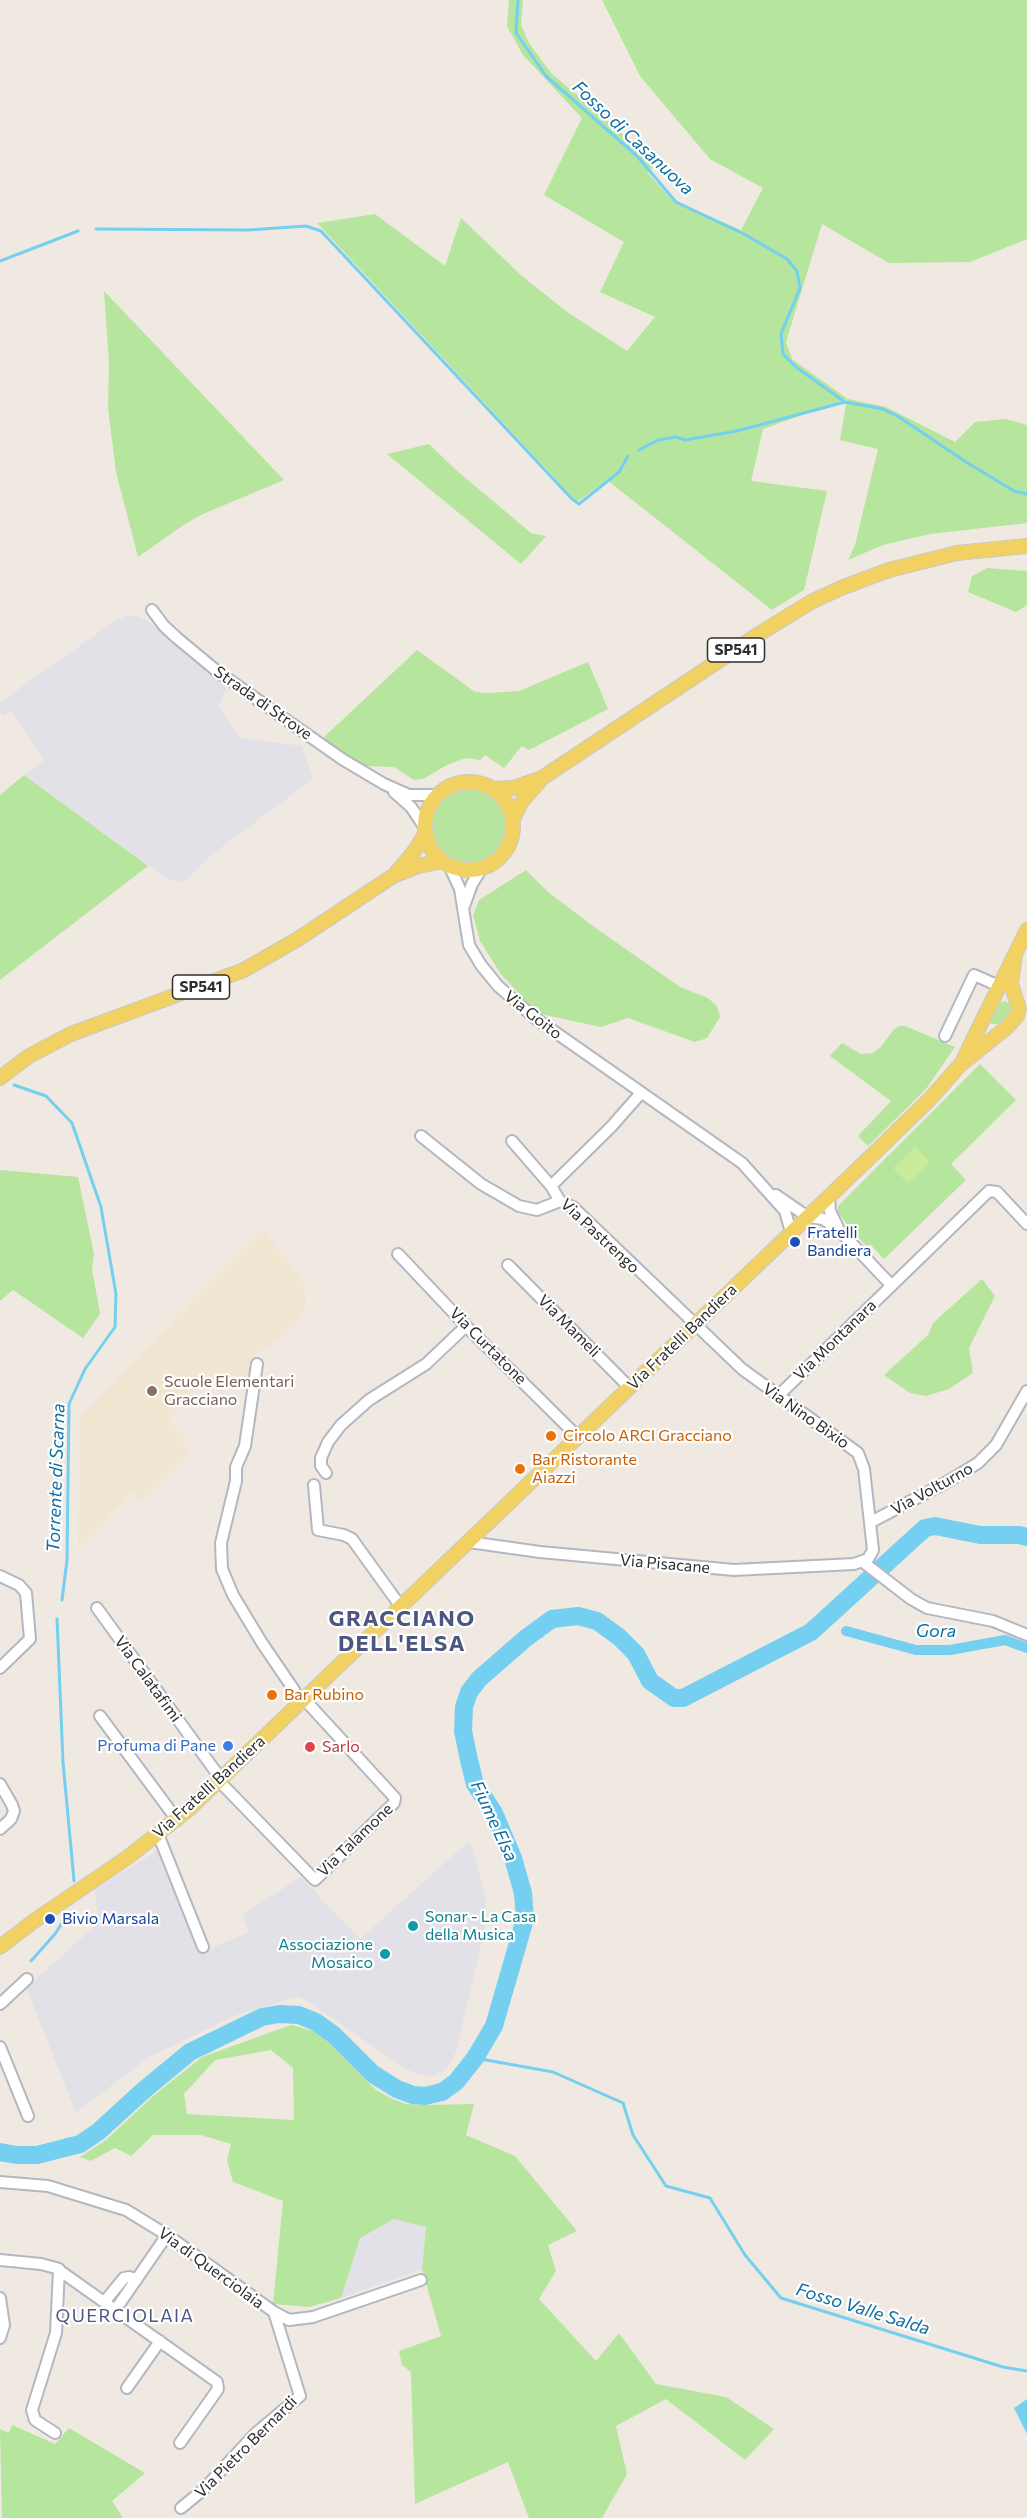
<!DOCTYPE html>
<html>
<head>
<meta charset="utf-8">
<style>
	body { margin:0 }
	canvas { display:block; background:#efe9e1 }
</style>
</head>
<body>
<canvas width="1027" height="2518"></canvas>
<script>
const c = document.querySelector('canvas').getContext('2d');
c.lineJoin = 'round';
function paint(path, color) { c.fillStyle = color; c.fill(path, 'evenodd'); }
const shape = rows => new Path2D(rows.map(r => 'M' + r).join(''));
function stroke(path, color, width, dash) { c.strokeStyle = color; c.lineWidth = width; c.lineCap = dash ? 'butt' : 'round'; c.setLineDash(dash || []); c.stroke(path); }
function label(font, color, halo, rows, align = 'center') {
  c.font = font + ' Commissioner,sans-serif'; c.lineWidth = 4.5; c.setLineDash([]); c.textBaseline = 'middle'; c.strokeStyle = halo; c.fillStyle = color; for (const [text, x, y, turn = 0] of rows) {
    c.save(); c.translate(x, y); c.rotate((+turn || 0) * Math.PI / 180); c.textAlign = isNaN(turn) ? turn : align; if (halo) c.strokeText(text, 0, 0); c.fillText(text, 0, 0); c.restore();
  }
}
paint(shape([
	[125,616,136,616,145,619,227,686,219,706,241,738,302,746,313,779,214,853,183,883,164,877,24,775,44,760,12,711,3,716,0,712,0,702,115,621],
	[470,1840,486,1898,486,1924,456,2052,446,2069,434,2076,422,2075,408,2070,299,1996,234,2016,149,2057,76,2113,26,1988,99,1922,94,1890,158,1850,200,1953,249,1932,242,1915,301,1877,360,1939],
	[394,2219,426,2227,422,2269,341,2298,360,2238]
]), '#e3e1e8');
paint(shape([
	[263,1229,305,1284,306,1303,303,1313,288,1333,256,1354,253,1360,250,1393,230,1375,219,1376,208,1389,203,1385,174,1413,168,1420,186,1438,182,1442,191,1452,142,1501,132,1492,78,1549,80,1417]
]), '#f0e6d1');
paint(shape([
	[509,0,523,0,521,25,529,43,551,73,657,163,648,173,672,200,741,230,763,188,710,159,640,76,602,0,1027,0,1027,239,970,262,889,263,822,224,786,342,792,359,848,399,886,407,955,442,975,422,1006,419,1027,425,1027,523,930,534,883,545,848,560,855,545,878,449,840,440,847,399,763,429,751,481,827,491,804,590,772,610,607,480,577,502,317,223,375,214,445,266,461,218,522,276,567,312,627,351,655,317,600,292,624,242,544,195,582,118,523,55,507,26],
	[104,291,284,480,203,514,185,524,138,557,116,472,108,408,109,363],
	[429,444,456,470,531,533,546,536,521,564,387,454],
	[987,568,1027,571,1027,605,1016,612,968,592,972,576],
	[417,650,475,692,489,693,519,691,588,662,608,709,529,750,522,746,504,768,485,755,480,760,466,758,447,765,423,779,414,780,394,767,365,766,322,739],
	[24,775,148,866,0,980,0,795],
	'433 826a36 36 0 1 1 72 0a36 36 0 1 1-72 0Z',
	[526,870,548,892,597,929,680,987,708,998,717,1006,720,1017,707,1038,695,1042,628,1018,601,1027,541,1014,524,999,500,973,480,941,473,915,479,900],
	[1005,1001,1010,1005,1010,1012,999,1024,991,1024,990,1020,998,1003],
	[900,1026,905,1026,955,1047,926,1089,868,1146,858,1136,891,1101,830,1056,842,1043,861,1054,873,1053,881,1047,894,1029],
	[980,1064,1016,1100,951,1164,966,1180,884,1259,870,1244,867,1247,848,1226,838,1212,838,1206],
	[0,1170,78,1177,94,1254,92,1269,100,1314,83,1338,13,1290,0,1301],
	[982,1279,995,1296,969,1348,973,1373,949,1389,926,1396,910,1393,884,1375,928,1335,933,1323],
	[291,2025,318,2032,376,2090,392,2099,406,2104,427,2105,474,2104,466,2135,515,2156,577,2231,548,2245,556,2271,539,2299,596,2361,619,2333,656,2384,726,2397,774,2429,745,2460,666,2399,616,2426,627,2474,602,2518,529,2518,508,2462,415,2504,411,2372,402,2365,399,2351,441,2336,422,2269,426,2227,394,2219,360,2238,341,2298,309,2307,273,2304,283,2201,233,2182,227,2160,231,2144,201,2135,153,2135,131,2156,115,2148,91,2161,80,2157,106,2140,153,2096,202,2057],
	[271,2050,293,2068,294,2120,187,2114,184,2094,215,2060],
	[12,2425,55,2444,69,2428,145,2473,112,2501,123,2518,2,2518,0,2429,9,2433]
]), '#b6e59e');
paint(shape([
	[915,1147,930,1162,908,1183,893,1168]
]), '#c9ec9a');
paint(shape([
	[1027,2399,1027,2434,1014,2408]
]), '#75cff0');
stroke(shape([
	[518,0,516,33,546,76,637,156,676,202,744,234,787,259,797,271,800,288,781,334,783,354,796,367,845,402,883,409,899,417,966,462,1014,491,1027,494],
	[96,229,248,230,306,226,321,231,572,499,579,504,619,472,628,456],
	[0,261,78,231],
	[639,450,658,440,676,437,685,440,737,431,845,402],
	[14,1085,46,1096,72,1123,101,1207,116,1294,115,1327,85,1369,69,1404,67,1560,62,1600],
	[57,1619,63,1762,74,1881],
	[31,1961,55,1934,67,1915],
	[475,2058,553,2072,623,2103,633,2135,666,2186,710,2198,745,2255,781,2298,1003,2367,1027,2371]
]), '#75cff0', 3);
stroke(shape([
	[846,1631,916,1650,950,1650,1005,1640,1027,1648]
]), '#75cff0', 10);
stroke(shape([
	[0,2152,17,2155,37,2155,80,2144,98,2132,144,2090,190,2052,262,2017,279,2014,299,2015,316,2022,334,2035,373,2074,397,2089,413,2095,425,2096,442,2092,456,2082,475,2058,494,2026,525,1919,523,1893,513,1858,494,1813,475,1784,469,1760,463,1731,464,1707,469,1692,479,1679,526,1638,552,1619,578,1616,597,1621,619,1637,636,1654,650,1681,674,1698,683,1698,811,1632,925,1528,935,1526,980,1535,1019,1535,1027,1537]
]), '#75cff0', 18);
const minor = shape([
	[152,610,164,626,177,638,218,672,342,759,384,784,409,795,438,795],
	[394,792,411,807,425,828],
	[449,865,460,889,469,945,481,965,498,986,535,1018,742,1163,785,1211,791,1232],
	[464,906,472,884,482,868],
	[945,1036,974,975,999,986],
	[421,1136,481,1184,519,1206,537,1210,560,1201],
	[551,1186,611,1127,641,1093],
	[776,1195,808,1217,823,1219,838,1229,891,1285],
	[829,1197,830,1211,838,1228],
	[398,1254,466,1326,578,1437],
	[508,1265,630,1388],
	[257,1364,245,1446,236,1467,236,1481,221,1543,222,1569,233,1595,262,1643,294,1690,300,1704],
	[779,1395,989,1191,997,1192,1027,1224],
	[326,1473,321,1466,321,1458,328,1442,341,1425,369,1400,426,1364,466,1326],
	[314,1485,318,1530,344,1535,352,1539,401,1607],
	[871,1522,947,1482,978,1463,996,1445,1027,1391],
	[469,1542,540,1552,734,1570,854,1564,868,1559,873,1550,864,1469,858,1453,742,1369,573,1207,560,1201,551,1186,512,1141],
	[863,1562,911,1599,927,1608,993,1621,1027,1635],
	[0,1576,19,1585,26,1593,30,1639,0,1668],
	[97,1608,221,1779],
	[100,1716,177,1820],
	[219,1781,315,1880,394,1803,395,1798,304,1699],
	[0,1784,12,1805,14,1811,11,1819,0,1829],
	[158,1834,203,1947],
	[0,2004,27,1979],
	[0,2047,28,2116],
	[0,2182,48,2186,126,2210,167,2235,274,2312,289,2320,313,2317,421,2280],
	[0,2260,41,2264,56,2268,217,2382,218,2389,180,2443],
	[0,2298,4,2325,0,2338],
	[105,2301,124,2278,129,2277,137,2279],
	[116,2309,167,2235],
	[127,2388,160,2341],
	[55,2433,35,2420,32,2410,56,2333,59,2269],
	[181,2508,203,2490,256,2433,300,2396,274,2312]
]);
const major = shape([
	'425 826a44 44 0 1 1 88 0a44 44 0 1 1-88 0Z',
	[493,789,513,788,542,778,759,634,811,602,841,588,889,570,957,553,1027,546],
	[513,819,522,801,539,782],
	[396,873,413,853,426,833],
	[964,1058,1027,930],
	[0,1078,29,1056,71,1034,244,970,298,939,393,876,418,866,443,861],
	[0,1947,34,1921,128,1857,189,1809,863,1164,930,1099,960,1065,1006,1028,1017,1016,1019,1009,1011,983,1015,956]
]);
stroke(minor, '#b4b7c1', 14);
stroke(major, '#c9c9c9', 16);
stroke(minor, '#fff', 10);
stroke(major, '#f2d163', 14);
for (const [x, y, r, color] of [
	[795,1242,6,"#1a4fb4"],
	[152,1391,6,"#8d6e63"],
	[551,1436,6,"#e8710a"],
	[520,1469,6,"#e8710a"],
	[272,1695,6,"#e8710a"],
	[228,1746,6,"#3f7fe0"],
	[310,1747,6,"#e0444e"],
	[50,1919,6,"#1a4fb4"],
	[413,1926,6,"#0f9aa8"],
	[385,1954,6,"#0f9aa8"]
]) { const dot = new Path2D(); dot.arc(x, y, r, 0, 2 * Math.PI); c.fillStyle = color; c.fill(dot); stroke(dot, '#fff', 2); }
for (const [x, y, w] of [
	[736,650,57],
	[201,987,57]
]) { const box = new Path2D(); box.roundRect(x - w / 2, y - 12, w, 24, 4.5); c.fillStyle = '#fff'; c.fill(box); stroke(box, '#2e2e2e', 1.5); }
label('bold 15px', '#2e2e2e', null, [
	["SP541",736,650],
	["SP541",201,987]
]);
label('16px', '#2e2e2e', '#fff', [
	["Strada di Strove",263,703,35],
	["Via Goito",533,1015,38],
	["Via Pastrengo",600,1236,43],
	["Via Mameli",569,1326,45],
	["Via Fratelli Bandiera",682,1337,-44],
	["Via Montanara",835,1340,-44],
	["Via Curtatone",488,1346,45],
	["Via Nino Bixio",806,1416,35],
	["Via Volturno",932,1489,-29],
	["Via Pisacane",665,1564,5],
	["Via Calatafimi",148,1679,54],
	["Via Fratelli Bandiera",209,1787,-42],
	["Via Talamone",355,1840,-44],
	["Via di Querciolaia",211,2268,36],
	["Via Pietro Bernardi",246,2447,-45]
]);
label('16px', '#164399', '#fff', [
	["Fratelli",807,1233],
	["Bandiera",807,1251],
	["Bivio Marsala",62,1919]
], 'left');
label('16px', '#785e54', '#fff', [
	["Scuole Elementari",164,1382],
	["Gracciano",164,1400]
], 'left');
label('16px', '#c56008', '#fff', [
	["Circolo ARCI Gracciano",563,1436],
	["Bar Ristorante",532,1460],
	["Aiazzi",532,1478],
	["Bar Rubino",284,1695]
], 'left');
label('16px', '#366cbe', '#fff', [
	["Profuma di Pane",216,1746]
], 'right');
label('16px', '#be3a42', '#fff', [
	["Sarlo",322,1747]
], 'left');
label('16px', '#0d838f', '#fff', [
	["Sonar - La Casa",425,1917],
	["della Musica",425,1935],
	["Associazione",373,1945,"right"],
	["Mosaico",373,1963,"right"]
], 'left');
label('italic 18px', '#0d6fa3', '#fff', [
	["Fosso di Casanuova",633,138,43],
	["Torrente di Scarna",56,1478,-88],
	["Gora",936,1631],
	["Fiume Elsa",494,1821,65],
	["Fosso Valle Salda",863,2309,17]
]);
c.letterSpacing = '1.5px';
label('18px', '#4d5680', '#fff', [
	["QUERCIOLAIA",125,2316]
]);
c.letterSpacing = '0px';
c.letterSpacing = '1.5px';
label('bold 22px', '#4d5680', '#fff', [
	["GRACCIANO",402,1619],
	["DELL'ELSA",402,1644]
]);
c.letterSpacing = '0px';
</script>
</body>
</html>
